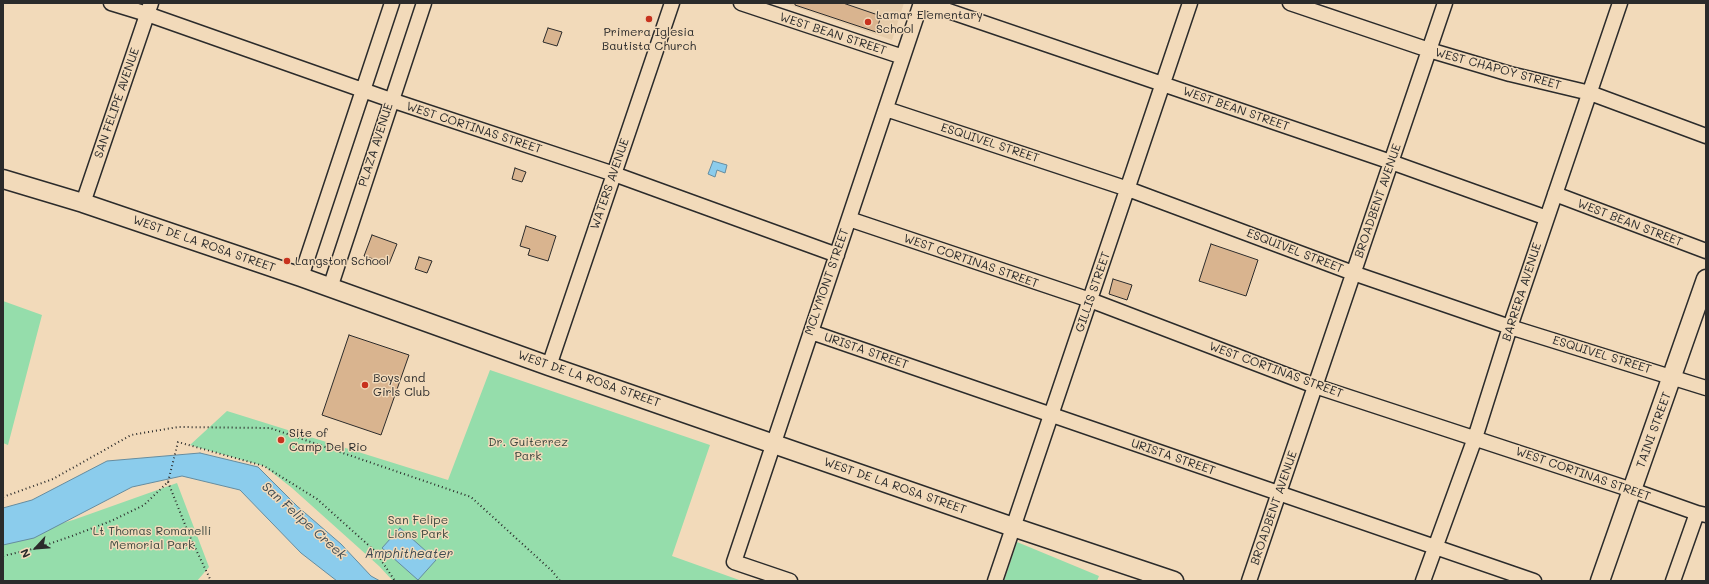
<!DOCTYPE html>
<html>
<head>
<meta charset="utf-8">
<style>
	body { margin:0 }
	#map { position:relative; width:1709px; height:584px; overflow:hidden; background:#f2daba; font-family:Mali,sans-serif }
	canvas { display:block }
	.frame { position:absolute; inset:0; border:4px solid #2b2b2b; pointer-events:none }
	.north { position:absolute; left:16px; top:528px; width:40px; height:40px; -webkit-text-stroke:3px #f2daba; paint-order:stroke; rotate:244deg; font-size:11px; font-weight:700; line-height:16px; text-align:center; color:#2b2b2b }
	.north::after { content:''; display:block; margin:auto; width:14px; height:18px; background:#2b2b2b; clip-path:polygon(50% 0,100% 100%,50% 72%,0 100%) }
</style>
</head>
<body>
<div id="map">
<canvas width="1709" height="584"></canvas>
<div class="frame"></div>
<div class="north">N</div>
</div>
<script>
const c = document.querySelector('canvas').getContext('2d');
c.lineJoin = 'round';
function paint(path, color) { c.fillStyle = color; c.fill(path, 'evenodd'); }
const shape = rows => new Path2D(rows.map(r => 'M' + r).join(''));
function stroke(path, color, width, dash) { c.strokeStyle = color; c.lineWidth = width; c.lineCap = dash ? 'butt' : 'round'; c.setLineDash(dash || []); c.stroke(path); }
function label(font, color, halo, rows, align = 'center') {
  c.font = font + ' Mali,sans-serif'; c.lineWidth = 3; c.setLineDash([]); c.textBaseline = 'middle'; c.strokeStyle = halo; c.fillStyle = color; for (const [text, x, y, turn = 0] of rows) {
    c.save(); c.translate(x, y); c.rotate((+turn || 0) * Math.PI / 180); c.textAlign = isNaN(turn) ? turn : align; if (halo) c.strokeText(text, 0, 0); c.fillText(text, 0, 0); c.restore();
  }
}
paint(shape([
	[784,3,904,3,892,40]
]), '#e6ccaa');
paint(shape([
	[3,301,42,315,8,445,3,443],
	[490,370,710,445,672,556,742,581,393,581,379,566,292,488,264,466,190,445,227,411,448,480],
	[177,483,209,567,197,581,3,581,3,540,73,520],
	[1017,542,1099,576,1097,581,1004,581]
]), '#95ddab');
const water = shape([
	[713,161,727,165,725,173,717,170,715,177,708,174,713,161],
	[200,453,258,467,297,506,341,544,371,576,380,581,337,581,301,553,240,490,182,476,132,487,34,538,3,545,3,508,32,500,107,461,200,453],
	[400,528,436,560,418,580,382,548,400,528]
]);
paint(water, '#8bccec');
stroke(water, '#658c9f', 1);
const building = shape([
	[795,3,843,3,881,16,876,32,795,5,795,3],
	[548,28,562,32,557,46,543,42,548,28],
	[515,168,526,172,522,182,512,179,515,168],
	[526,226,556,236,548,261,528,255,530,249,520,246,526,226],
	[372,235,397,244,389,264,364,256,372,235],
	[1211,244,1258,260,1246,296,1199,281,1211,244],
	[419,257,432,261,427,273,415,269,419,257],
	[1113,279,1132,285,1127,300,1109,294,1113,279],
	[349,335,409,355,381,435,322,415,349,335]
]);
paint(building, '#d9b48f');
stroke(building, '#2b2b2b', 1);
const minor = shape([
	[111,3,147,14,391,100,614,174,837,255],
	[741,3,903,57],
	[925,3,1391,162,1547,218],
	[1290,3,1429,50,1510,74,1590,93,1706,136],
	[886,109,1128,189,1353,273,1510,327,1706,388],
	[1555,194,1706,251],
	[83,203,151,3],
	[849,219,1090,300,1315,386,1632,490,1697,513,1706,515],
	[301,277,392,3],
	[330,288,424,3],
	[811,332,1534,581],
	[549,366,672,3],
	[790,581,734,562,921,3],
	[995,581,1190,3],
	[1249,581,1445,3],
	[1423,581,1475,438,1510,327,1620,3],
	[1673,581,1697,513]
]);
const tertiary = shape([
	[3,179,83,203,301,277,549,366,1013,527,1174,581],
	[1600,581,1706,279]
]);
stroke(minor, '#2b2b2b', 17);
stroke(tertiary, '#2b2b2b', 21);
stroke(shape([
	[168,482,190,537,211,581],
	[3,497,53,479,131,435,178,427,270,428,471,497,552,571,560,581],
	[3,556,37,548,72,536,111,521,144,505,168,482,178,442,264,466,317,499,375,551,395,581]
]), '#2b2b2b', 2, [1, 3]);
stroke(minor, '#f2daba', 14);
stroke(tertiary, '#f2daba', 18);
for (const [x, y, r, color] of [
	[649,19,4,"#c8321e"],
	[868,22,4,"#c8321e"],
	[287,261,4,"#c8321e"],
	[365,385,4,"#c8321e"],
	[281,440,4,"#c8321e"]
]) { const dot = new Path2D(); dot.arc(x, y, r, 0, 2 * Math.PI); c.fillStyle = color; c.fill(dot); stroke(dot, '#f2daba', 1.5); }
label('12px', '#2b2b2b', '#f2daba', [
	["Lamar Elementary",876,15],
	["School",876,29],
	["Primera Iglesia",649,32,"center"],
	["Bautista Church",649,46,"center"],
	["Langston School",295,261],
	["Boys and",373,378],
	["Girls Club",373,392],
	["Site of",289,433],
	["Camp Del Rio",289,447]
], 'left');
label('12px', '#2b2b2b', '#f2daba', [
	["WEST BEAN STREET",833,34,18],
	["WEST CHAPOY STREET",1498,69,15],
	["SAN FELIPE AVENUE",117,103,-71],
	["WEST BEAN STREET",1236,109,19],
	["WEST CORTINAS STREET",474,128,18],
	["ESQUIVEL STREET",990,143,18],
	["PLAZA AVENUE",376,145,-72],
	["WATERS AVENUE",610,184,-71],
	["BROADBENT AVENUE",1378,201,-71],
	["WEST BEAN STREET",1630,223,21],
	["WEST DE LA ROSA STREET",204,244,19],
	["ESQUIVEL STREET",1295,251,21],
	["WEST CORTINAS STREET",971,261,19],
	["MCLYMONT STREET",827,282,-71],
	["GILLIS STREET",1093,292,-71],
	["BARRERA AVENUE",1522,292,-72],
	["URISTA STREET",866,351,19],
	["ESQUIVEL STREET",1602,355,17],
	["WEST CORTINAS STREET",1276,370,20],
	["WEST DE LA ROSA STREET",589,379,19],
	["TAINI STREET",1654,430,-70],
	["URISTA STREET",1173,457,19],
	["WEST CORTINAS STREET",1583,474,19],
	["WEST DE LA ROSA STREET",895,486,19],
	["BROADBENT AVENUE",1274,508,-71]
]);
label('12px', '#3b463e', '#f2daba', [
	["Dr. Guiterrez",528,442],
	["Park",528,456],
	["San Felipe",418,520],
	["Lions Park",418,534],
	["Lt Thomas Romanelli",152,531],
	["Memorial Park",152,545]
]);
label('italic 13px', '#3e4b52', '#f2daba', [
	["San Felipe Creek",304,521,42],
	["Amphitheater",409,554]
]);
</script>
</body>
</html>
